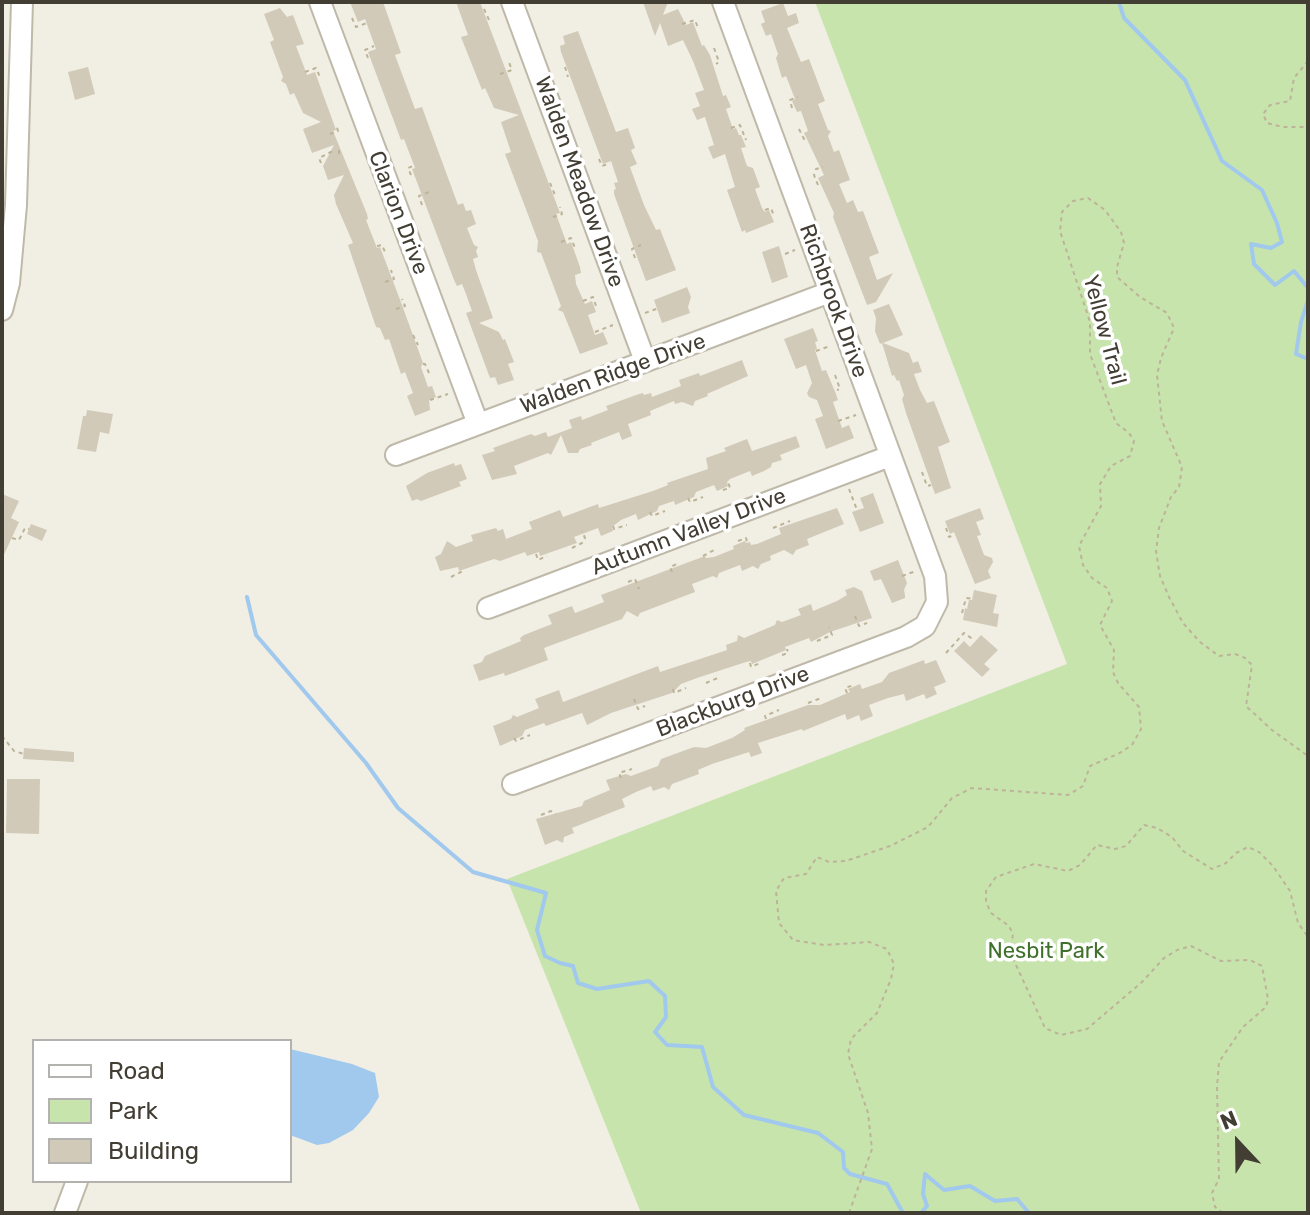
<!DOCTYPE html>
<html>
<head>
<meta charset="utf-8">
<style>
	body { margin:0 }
	#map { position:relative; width:1310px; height:1215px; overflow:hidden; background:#f1eee3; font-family:Rubik,sans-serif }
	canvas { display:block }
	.frame { position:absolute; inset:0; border:4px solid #433e34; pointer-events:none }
	.legend { position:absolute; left:32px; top:1039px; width:260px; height:144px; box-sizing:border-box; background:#fff; border:2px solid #b4b2ae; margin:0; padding:10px 14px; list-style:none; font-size:24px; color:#433e34 }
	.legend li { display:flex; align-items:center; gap:16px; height:40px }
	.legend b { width:40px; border:2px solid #b4b2ae }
	.north { position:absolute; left:1198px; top:1103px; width:80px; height:80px; -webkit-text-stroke:6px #fff; paint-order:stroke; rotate:338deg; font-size:22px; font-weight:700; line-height:32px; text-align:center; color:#433e34 }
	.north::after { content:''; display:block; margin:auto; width:28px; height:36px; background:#433e34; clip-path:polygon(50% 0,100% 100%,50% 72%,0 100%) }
</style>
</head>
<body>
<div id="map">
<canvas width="1310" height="1215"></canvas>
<div class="frame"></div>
<ul class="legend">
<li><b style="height:10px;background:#fff"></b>Road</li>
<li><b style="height:22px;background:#c8e4ad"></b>Park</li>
<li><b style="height:22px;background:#d2cab9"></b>Building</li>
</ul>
<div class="north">N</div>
</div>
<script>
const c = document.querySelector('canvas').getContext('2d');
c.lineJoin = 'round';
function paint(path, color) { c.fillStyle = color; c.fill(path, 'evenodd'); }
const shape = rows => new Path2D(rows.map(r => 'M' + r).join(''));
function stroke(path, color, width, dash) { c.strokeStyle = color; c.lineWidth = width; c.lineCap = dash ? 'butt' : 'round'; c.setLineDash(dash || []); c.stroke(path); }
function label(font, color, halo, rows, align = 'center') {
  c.font = font + ' Rubik,sans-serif'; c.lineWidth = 7; c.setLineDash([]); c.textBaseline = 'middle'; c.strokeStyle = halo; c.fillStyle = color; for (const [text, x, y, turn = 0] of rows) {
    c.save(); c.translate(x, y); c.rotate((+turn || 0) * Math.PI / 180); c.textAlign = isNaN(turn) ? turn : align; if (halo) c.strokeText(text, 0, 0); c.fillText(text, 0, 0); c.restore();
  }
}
paint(shape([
	[815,2,1308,2,1308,1213,641,1213,507,879,1067,664]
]), '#c8e4ad');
paint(shape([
	[290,1049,352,1064,375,1073,379,1097,369,1113,353,1130,329,1143,317,1145,290,1135]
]), '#a1c8ed');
stroke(shape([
	[1119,2,1124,18,1185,80,1222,161,1262,190,1277,223,1282,242,1271,248,1251,244,1254,264,1275,285,1294,271,1308,288],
	[1308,300,1301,322,1296,354,1308,359],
	[247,597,256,635,366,763,398,808,473,872,546,893,537,930,545,956,560,963,573,966,578,983,597,989,649,981,665,996,666,1017,655,1032,667,1045,702,1047,713,1087,744,1115,818,1133,843,1152,844,1168,850,1174,887,1184,903,1213],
	[921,1213,927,1206,923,1194,925,1174,944,1190,970,1186,995,1201,1017,1199,1029,1213]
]), '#a1c8ed', 4);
paint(shape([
	[350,2,383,2,401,53,395,55,415,109,422,107,458,205,463,203,466,211,471,210,476,224,467,228,474,245,478,247,476,251,478,257,473,259,476,270,493,318,479,323,499,332,503,340,505,339,514,362,508,364,514,380,498,385,495,377,490,378,466,313,472,311,466,294,462,284,457,286,454,280,412,169,415,168,404,139,401,140,368,52,376,49,365,19,358,22],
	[456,2,480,2,560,213,556,214,567,244,571,242,580,267,581,273,575,275,576,284,585,304,592,301,596,312,588,315,595,335,603,332,608,344,580,354,563,312,558,310,561,306,541,253,537,252,538,241,505,154,511,152,501,122,519,115,494,108,485,88,482,90,461,37,468,35],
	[643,2,668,2,663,15,678,9,686,25,693,22,702,46,704,45,710,55,723,96,726,95,731,107,726,109,733,129,736,128,739,135,741,135,746,147,741,148,747,166,753,168,760,187,755,189,762,208,765,212,769,210,774,222,746,233,745,230,742,232,727,190,735,187,725,154,713,159,708,147,714,145,705,117,697,120,692,109,700,106,695,93,704,90,693,61,683,40,668,46,660,23,655,36],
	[783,3,788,16,796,13,799,23,787,28,801,62,809,59,825,101,818,104,828,130,831,131,828,136,834,152,839,150,850,180,839,184,847,203,853,200,858,212,863,211,879,253,869,257,877,280,893,273,876,302,867,305,833,217,834,213,818,178,824,175,804,133,808,131,801,111,797,112,792,101,795,99,786,76,782,78,776,58,778,54,771,34,766,36,761,24,765,22,761,11],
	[280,8,287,17,293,15,304,44,296,46,301,59,307,75,315,72,336,130,333,131,367,214,368,219,366,220,377,248,380,247,402,305,423,363,421,367,428,387,432,386,436,397,429,400,430,410,415,416,407,396,413,393,405,372,401,374,389,339,385,340,380,328,376,327,348,245,353,243,336,204,334,195,344,175,328,180,323,166,334,145,312,153,303,129,321,122,303,113,294,93,290,95,286,84,281,81,283,77,270,42,274,40,264,14],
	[578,31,616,132,628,128,635,148,631,150,637,164,630,167,644,205,656,230,660,229,676,270,646,281,614,194,614,190,616,189,614,183,618,182,611,161,603,164,561,52,560,46,565,44,563,36],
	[88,67,95,94,75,100,68,72],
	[779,246,788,277,772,283,762,252],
	[687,287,691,297,688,307,690,313,662,323,654,300],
	[889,304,903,335,883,343,909,353,913,363,918,361,922,372,914,374,920,390,927,403,934,401,950,442,938,447,951,488,935,494,906,413,902,399,904,395,899,380,897,381,894,375,892,376,882,343,880,344,875,331,876,318,873,310],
	[813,328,818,341,815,342,817,349,815,350,822,371,826,370,836,394,838,400,833,402,842,428,849,425,854,438,826,449,815,419,823,416,817,400,809,397,807,393,812,383,806,365,796,369,784,339],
	[742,360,748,376,707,394,708,396,695,401,693,406,682,402,675,404,674,401,650,411,651,415,628,424,632,436,622,440,619,432,591,443,592,445,580,449,578,453,568,453,561,435,551,455,548,453,514,466,517,474,492,480,482,455,495,451,493,448,531,434,535,436,546,432,548,437,572,428,569,420,581,416,582,420,608,410,606,406,639,394,643,393,644,395,651,393,652,397,681,386,679,380,699,373,700,376],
	[87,410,113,414,109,434,100,432,96,452,77,449,83,416,86,416],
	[796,436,800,447,780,455,782,460,772,463,771,467,764,471,752,476,750,471,730,479,727,482,728,486,717,491,714,485,696,492,694,497,675,505,674,501,659,506,657,511,638,520,636,514,621,520,612,527,613,531,601,536,598,528,574,537,577,543,540,556,539,552,527,556,525,552,500,561,494,559,459,571,458,567,440,571,435,557,441,554,447,541,456,547,473,541,471,535,496,528,498,531,503,529,506,539,532,529,529,522,560,510,563,517,598,504,599,508,653,491,668,485,667,483,708,469,706,458,726,451,724,448,747,439,752,451],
	[454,463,455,466,461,464,467,479,459,482,461,486,421,501,417,499,412,501,406,486,427,473],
	[873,493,884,523,860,532,852,512,864,508,860,498],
	[2,494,19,501,11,518,19,522,2,559],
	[837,508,844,524,807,539,809,545,796,550,793,555,784,550,770,556,771,560,761,564,758,569,753,566,742,571,740,565,719,573,717,578,713,576,692,584,695,592,640,613,638,617,627,611,622,619,544,648,548,660,505,676,504,673,479,681,473,665,482,662,485,656,521,641,520,638,524,635,552,624,548,615,572,606,575,613,604,602,601,595,705,556,706,558,714,557,734,549,733,546,745,541,746,543,750,542,751,545,757,544,781,534,779,528],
	[980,508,984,519,976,522,981,535,977,536,984,555,992,558,993,562,988,571,991,578,975,584,954,532,950,534,945,521],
	[31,524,47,530,42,541,27,534],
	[898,560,907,583,904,590,905,595,905,598,892,603,881,579,874,581,870,571],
	[854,587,862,591,872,618,830,632,811,642,809,638,785,647,786,650,752,664,751,661,746,662,697,678,681,684,672,693,611,713,587,725,582,713,546,726,544,723,525,730,522,736,500,746,493,726,511,719,513,715,517,717,539,708,535,699,559,690,563,702,658,666,660,672,703,658,727,650,726,645,737,641,738,635,744,638,775,625,777,620,782,622,801,615,798,609,811,604,813,611,837,601,847,595,845,590],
	[974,590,997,595,993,613,999,614,997,627,963,620,965,608,967,609,969,600,972,600],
	[981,635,998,650,984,664,990,669,982,677,954,651,964,641,970,647],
	[924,660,925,664,936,660,946,682,934,687,937,694,926,699,924,694,906,701,904,694,888,698,869,705,873,716,861,721,859,715,847,720,845,714,803,731,802,729,758,743,762,753,751,757,749,752,712,764,698,770,699,774,672,784,669,790,664,787,653,791,651,786,636,792,622,799,625,807,572,828,574,833,564,837,563,843,557,840,545,845,536,819,582,806,584,801,610,790,606,780,626,774,631,776,658,766,661,759,694,747,706,748,732,738,745,730,744,728,808,705,820,705,850,692,848,689,860,684,862,689,882,682,889,673],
	[24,748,74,752,74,762,23,759],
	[7,779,40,779,39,834,6,833]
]), '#d2cab9');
const minor = shape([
	[320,2,478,424],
	[512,2,645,361],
	[2,310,9,283,16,205,22,2],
	[396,455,830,292],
	[488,608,890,456],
	[513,784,906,637,925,626,937,602,935,576,723,2],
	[65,1213,77,1181]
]);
stroke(minor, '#bfb9a9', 24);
stroke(shape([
	[484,9,489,20],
	[352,18,356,27,367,23],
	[682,24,695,20,698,28],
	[714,48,719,62,716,64],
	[368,58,365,50,374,46],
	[1308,61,1294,78,1290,101,1270,105,1263,114,1267,123,1283,127,1308,127],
	[565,67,568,77],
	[305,72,316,68,320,77],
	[500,74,512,70,508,60],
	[792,108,790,100,798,97],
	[731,128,740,125,746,140],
	[799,129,806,143],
	[330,134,338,131,336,124],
	[339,150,339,155],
	[599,159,602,166,610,163],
	[321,163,319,158,333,151],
	[411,175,408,168,413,166],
	[550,183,555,195],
	[818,185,814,175,816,169,823,167],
	[422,205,419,196,429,192],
	[765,210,771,208,774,216],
	[553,217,562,214,560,207],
	[561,242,571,238,575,248],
	[377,246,382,245,385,252],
	[785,254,795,250],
	[635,258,632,249,641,245],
	[385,282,394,279,391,270],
	[583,301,593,297,596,306],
	[396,309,405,306,402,299],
	[645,313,659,308],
	[595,332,613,325],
	[413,335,418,345],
	[816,351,830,346],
	[423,364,425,364,429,373],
	[835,375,840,389,837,390],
	[430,400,448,394],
	[838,421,856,415],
	[922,472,927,486,931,485],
	[849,489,857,510],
	[723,490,730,488,728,482],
	[688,498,690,502,703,497],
	[650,512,652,516,665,511],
	[613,526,614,529,627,525],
	[773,528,790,521],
	[946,528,949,537,954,535],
	[12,538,19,540,25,528,29,529],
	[738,541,746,538,747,542],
	[572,548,582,543,585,538,582,531],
	[536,554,538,560,547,556],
	[703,556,716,549],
	[672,572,670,567,677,564],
	[902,576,916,571],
	[451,577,463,571],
	[628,582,635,579,639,589],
	[962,613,966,598,974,599],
	[855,616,859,626,867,623],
	[817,641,832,635,829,627],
	[946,653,964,633,974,640],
	[782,655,788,653,787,649],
	[750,663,751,667,760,663],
	[706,683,720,677],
	[673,689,674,693,686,688],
	[847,693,845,688,854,685],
	[634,699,638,709,645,706],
	[808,703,821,698],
	[766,719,765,716,779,710],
	[2,736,14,751,24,754],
	[514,738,516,741,530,735],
	[621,778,619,773,632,769],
	[541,815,551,811,556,814],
	[849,1213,872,1149,868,1113,848,1054,851,1039,877,1013,891,979,894,964,887,949,869,942,824,945,793,940,779,923,776,891,784,878,806,874,817,857,829,862,846,861,890,846,928,827,952,798,972,788,1068,795,1083,786,1090,766,1118,754,1132,745,1141,729,1139,707,1118,683,1113,672,1114,650,1100,625,1112,601,1107,588,1092,578,1083,565,1079,546,1101,506,1100,484,1111,466,1130,456,1134,441,1129,433,1116,423,1090,354,1090,322,1060,231,1062,212,1073,201,1088,198,1105,210,1121,232,1124,243,1117,267,1117,277,1140,297,1167,313,1174,328,1161,358,1157,375,1162,421,1182,467,1179,487,1171,497,1159,528,1156,551,1160,576,1169,597,1183,623,1200,642,1219,656,1235,654,1245,658,1252,665,1246,706,1272,730,1308,756],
	[1223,1213,1215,1207,1212,1193,1219,1179,1217,1087,1219,1062,1243,1027,1266,1007,1268,999,1262,966,1250,960,1221,961,1191,946,1177,950,1164,958,1142,982,1087,1029,1061,1035,1045,1028,1010,952,1013,934,1009,926,991,913,986,902,986,891,996,877,1034,864,1068,871,1080,865,1097,845,1115,849,1126,846,1144,825,1157,828,1172,837,1183,851,1212,869,1226,863,1236,853,1248,847,1259,852,1273,866,1290,891,1298,923,1308,937]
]), '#bdb398', 2, [4, 4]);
stroke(minor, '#fff', 20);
label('22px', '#433e34', '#fff', [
	["Walden Meadow Drive",579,182,70],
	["Clarion Drive",398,213,69],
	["Richbrook Drive",833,301,70],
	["Yellow Trail",1104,330,75],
	["Walden Ridge Drive",613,374,-20],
	["Autumn Valley Drive",689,532,-21],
	["Blackburg Drive",733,702,-21]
]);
label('22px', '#40712a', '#fff', [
	["Nesbit Park",1046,952]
]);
</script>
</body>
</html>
